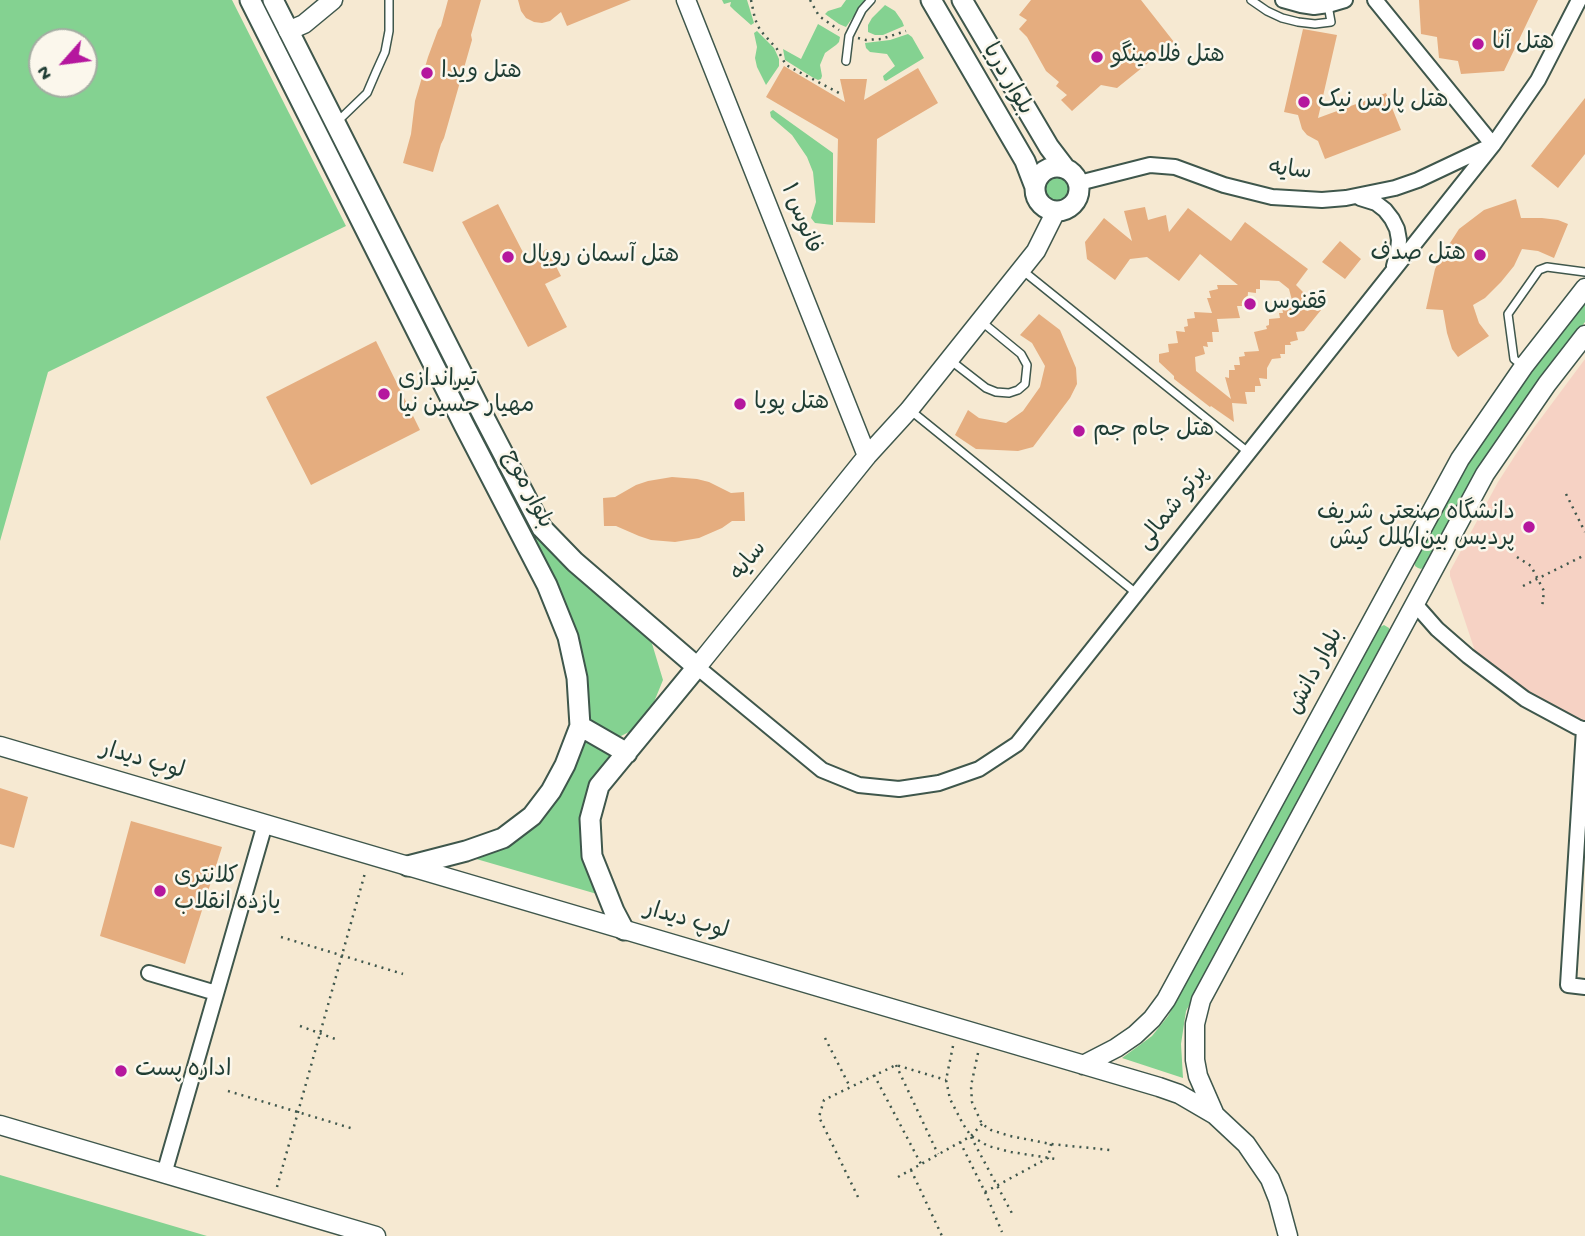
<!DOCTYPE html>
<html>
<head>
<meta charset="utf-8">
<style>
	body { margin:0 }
	#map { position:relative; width:1585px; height:1236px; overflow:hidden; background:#f6e9d2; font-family:"Gochi Hand",sans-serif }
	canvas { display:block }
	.north { position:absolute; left:28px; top:28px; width:70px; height:70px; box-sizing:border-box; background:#fbf7ec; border:2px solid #a3ada2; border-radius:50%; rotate:242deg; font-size:19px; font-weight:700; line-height:28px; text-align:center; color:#1f3d34 }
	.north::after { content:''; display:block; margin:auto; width:24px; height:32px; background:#b5179e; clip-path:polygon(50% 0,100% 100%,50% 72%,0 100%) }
</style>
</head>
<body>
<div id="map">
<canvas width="1585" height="1236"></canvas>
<div class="north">N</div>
</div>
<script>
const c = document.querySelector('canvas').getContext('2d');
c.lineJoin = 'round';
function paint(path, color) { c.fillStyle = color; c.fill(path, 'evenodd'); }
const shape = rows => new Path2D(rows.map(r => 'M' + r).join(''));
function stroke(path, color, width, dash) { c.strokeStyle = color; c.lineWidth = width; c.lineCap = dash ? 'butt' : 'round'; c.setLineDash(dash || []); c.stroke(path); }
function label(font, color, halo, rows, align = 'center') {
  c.font = font + ' "Gochi Hand","Playpen Sans Arabic",sans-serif'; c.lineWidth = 5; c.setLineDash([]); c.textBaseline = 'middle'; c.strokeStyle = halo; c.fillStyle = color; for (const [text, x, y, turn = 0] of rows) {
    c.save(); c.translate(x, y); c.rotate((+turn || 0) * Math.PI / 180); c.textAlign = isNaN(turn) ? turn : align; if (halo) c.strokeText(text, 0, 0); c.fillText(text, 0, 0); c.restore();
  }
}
paint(shape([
	[1585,359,1585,721,1578,719,1520,688,1476,654,1450,576,1450,571,1498,482,1527,437]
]), '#f6d2c4');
paint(shape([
	[0,0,232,0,346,226,48,372,0,541],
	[42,42,84,42,84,84,42,84],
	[722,0,747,0,754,23,751,25,734,10,730,6,731,2,724,4],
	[846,0,865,0,846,27,839,24,825,14,828,11,841,7],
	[885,5,895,11,902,21,904,26,883,35,875,35,868,32,868,25,872,18],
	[818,24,840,37,839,42,836,45,825,53,820,65,822,76,821,79,818,80,812,77,785,60,783,49,801,59],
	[757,31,774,48,779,59,779,66,766,85,757,67,755,58,757,47,754,33],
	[908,34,912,37,924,58,886,81,884,80,883,76,895,66,887,54,870,52,866,48,865,43,890,40],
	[773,110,833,153,833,225,815,223,811,218,816,202,813,172,807,157,792,135,771,117,770,112],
	'1041 189a16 16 0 1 1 32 0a16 16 0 1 1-32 0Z',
	[1585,302,1585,322,1541,379,1508,424,1478,470,1426,565,1421,569,1418,568,1415,566,1415,559,1467,463,1530,372],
	[492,463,529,525,548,547,650,637,663,680,654,702,631,731,621,736,610,737,591,724,586,703],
	[1384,625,1389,628,1389,634,1186,1011,1181,1044,1183,1078,1122,1058,1152,1036,1168,1016,1378,628],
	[581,733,614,751,594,782,590,872,597,894,466,856,513,837],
	[0,1175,207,1236,0,1236]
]), '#84d291');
paint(shape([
	[448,0,481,0,471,35,472,40,444,138,441,144,433,172,403,163,411,134,415,101,428,57,438,30,441,26],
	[518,0,631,0,567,26,561,12,550,21,542,23,534,22,526,18,521,11],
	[1031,0,1141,0,1174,42,1117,88,1101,85,1072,111,1061,100,1067,95,1056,86,1059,82,1046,71,1027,37,1019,29,1027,20,1019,15],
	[1419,0,1538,0,1504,71,1461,74,1458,61,1439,58,1437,37,1421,34],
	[1303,29,1337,35,1318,118,1386,93,1401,130,1325,159,1318,141,1307,135,1302,129,1298,115,1284,112],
	[784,66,845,102,840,79,867,79,864,100,918,68,938,103,877,139,875,223,836,222,838,139,766,97],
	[1585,98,1585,154,1558,188,1531,166],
	[1516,199,1521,218,1542,218,1558,220,1568,224,1554,258,1538,251,1522,249,1514,266,1501,282,1485,298,1473,305,1479,323,1489,336,1458,357,1452,349,1447,333,1443,310,1426,309,1435,269,1441,257,1459,229,1484,210],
	[498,204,527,260,547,249,561,276,545,284,567,327,528,347,462,222],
	[1145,207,1148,220,1166,215,1169,232,1188,208,1231,241,1245,222,1308,269,1296,285,1321,310,1304,331,1296,332,1298,340,1290,342,1291,345,1285,345,1285,354,1280,354,1281,358,1272,359,1267,368,1267,379,1259,378,1261,386,1255,386,1255,392,1245,392,1247,404,1232,403,1234,422,1211,406,1210,407,1174,379,1174,376,1159,362,1159,354,1169,352,1168,344,1178,343,1176,331,1185,332,1184,327,1188,326,1187,319,1195,318,1194,312,1212,313,1207,298,1211,298,1209,291,1218,289,1217,285,1238,285,1200,254,1179,281,1147,257,1130,259,1115,280,1087,259,1085,242,1104,218,1132,241,1124,211],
	[1260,280,1279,281,1289,289,1293,304,1282,307,1283,313,1279,313,1280,318,1269,319,1269,325,1266,326,1267,329,1254,332,1259,351,1244,352,1245,356,1239,357,1240,365,1234,365,1235,370,1229,370,1229,378,1225,377,1231,399,1196,371,1195,357,1205,354,1203,346,1208,347,1207,342,1213,342,1212,332,1219,332,1217,319,1240,318,1237,306,1247,306,1248,292,1256,293,1256,289,1260,289],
	[1340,241,1361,259,1345,279,1322,262],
	[1039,314,1060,330,1076,368,1077,384,1070,398,1033,447,1018,451,976,449,955,435,968,410,979,418,1006,423,1023,411,1040,387,1045,366,1032,343,1020,335],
	[376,341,420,430,311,485,266,397],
	[672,477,697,479,709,482,731,493,744,492,745,521,732,521,722,528,699,538,675,542,651,540,639,536,616,526,604,526,603,498,615,497,636,485,648,481],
	[0,788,28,797,14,848,0,844],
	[131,821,222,847,185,964,100,936]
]), '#e5ad7f');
const service = shape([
	[1251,0,1267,11,1282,18,1298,22,1315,24,1331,22,1328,5],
	[846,61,849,36,862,10,871,0],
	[338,121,367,93,376,72,385,52,389,31,389,0],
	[1022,270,1248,452],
	[950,360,986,388,996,392,1009,393,1018,390,1025,384,1027,365,1021,354,982,322],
	[1523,366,1514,359,1508,314,1539,270,1547,267,1585,272],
	[910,410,1136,593]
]);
const minor = shape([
	[1283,0,1301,5,1314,7,1328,5,1345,0],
	[1375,0,1493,145],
	[1079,183,1150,165,1175,167,1224,185,1272,197,1322,200,1346,198,1395,188,1418,180,1490,146],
	[1360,198,1376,203,1385,210,1392,219,1397,229,1399,240,1398,251,1394,266],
	[1415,604,1437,629,1468,656,1525,699,1577,727,1585,730],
	[697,667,822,770,859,785,899,789,939,783,979,769,1017,744,1493,145,1538,80,1579,0],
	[1584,729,1568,985,1585,987],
	[149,973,216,993],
	[164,1174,265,824]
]);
const tertiary = shape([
	[686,0,867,456],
	[288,31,304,24,333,0],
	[697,667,867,456,909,410,1036,251,1056,211],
	[0,746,1159,1087,1179,1094,1215,1115,1246,1144,1270,1179,1278,1199,1288,1236],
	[1083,1065,1116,1048,1135,1035,1152,1019,1166,1000,1460,459,1524,366,1585,288],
	[1215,1115,1198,1076,1195,1060,1195,1024,1201,1000,1485,474,1547,384,1585,335],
	[0,1125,376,1236]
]);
const secondary = shape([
	[250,0,464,425,547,585,568,637,577,678,580,726,565,765,551,791,532,816,503,838,466,851,408,866],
	[273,0,483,415,542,528,575,562,697,667,599,786,590,819,592,856,614,911,624,930],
	[931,0,1025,161,1035,187],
	[962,0,1049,147,1065,168],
	'1035 189a22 22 0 1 1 44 0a22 22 0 1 1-44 0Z',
	[580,726,627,753]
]);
stroke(service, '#3f574c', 10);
stroke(minor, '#3f574c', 18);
stroke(tertiary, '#3f574c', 21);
stroke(secondary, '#3f574c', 23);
stroke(shape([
	[751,0,755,19,760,30,777,49,786,65,841,94],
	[810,0,819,16,839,30],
	[858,38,866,40,881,39,906,31],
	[1566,494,1585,532],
	[1517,557,1531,566,1544,591,1542,608],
	[1523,586,1585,555],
	[281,937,403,974],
	[300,1026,338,1040],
	[825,1038,850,1087],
	[953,1046,946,1080,950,1099,963,1124,971,1136,988,1146,1011,1152,1056,1159],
	[978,1053,971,1086,972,1102,982,1124,991,1130,1010,1136,1051,1144,1110,1150],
	[896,1065,938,1154],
	[874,1075,921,1164],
	[228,1091,354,1129],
	[971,1137,1014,1217],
	[960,1142,985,1192,1002,1232],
	[911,1170,942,1236],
	[898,1177,971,1136,982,1124],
	[277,1187,365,873],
	[985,1192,1048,1158,1051,1144],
	[858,1197,819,1117,824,1100,896,1065,946,1080]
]), '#3f574c', 2.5, [2, 5]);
stroke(service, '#fff', 7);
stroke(minor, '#fff', 14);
stroke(tertiary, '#fff', 18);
stroke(secondary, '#fff', 19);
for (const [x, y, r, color] of [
	[1478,44,7,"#b5179e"],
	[1097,57,7,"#b5179e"],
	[427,73,7,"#b5179e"],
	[1304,102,7,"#b5179e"],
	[1480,255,7,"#b5179e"],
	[508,257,7,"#b5179e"],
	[1250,304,7,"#b5179e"],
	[384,394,7,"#b5179e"],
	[740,404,7,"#b5179e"],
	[1079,431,7,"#b5179e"],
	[1529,527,7,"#b5179e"],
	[160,891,7,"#b5179e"],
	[121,1071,7,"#b5179e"]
]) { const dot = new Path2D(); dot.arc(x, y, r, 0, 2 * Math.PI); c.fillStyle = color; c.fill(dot); stroke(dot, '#fbf7ec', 2.5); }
label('23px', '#1f3d34', '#fbf7ec', [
	["هتل آنا",1492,44],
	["هتل فلامینگو",1111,57],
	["هتل ویدا",441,73],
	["هتل پارس نیک",1318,102],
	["هتل صدف",1466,255,"right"],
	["هتل آسمان رویال",522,257],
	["ققنوس",1264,304],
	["تیراندازی",398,381],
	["مهیار حسین نیا",398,407],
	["هتل پویا",754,404],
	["هتل جام جم",1093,431],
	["دانشگاه صنعتی شریف",1515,514,"right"],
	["پردیس بین‌الملل کیش",1515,540,"right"],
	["کلانتری",174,878],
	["یازده انقلاب",174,904],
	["اداره پست",135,1071]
], 'left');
label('23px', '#1f3d34', '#fbf7ec', [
	["بلوار دریا",1006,80,60],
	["سایه",1290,172,6],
	["فانوس ۱",799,219,68],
	["بلوار موج",526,490,63],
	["پرتو شمالی",1174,509,-52],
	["سایه",750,562,-51],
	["بلوار دانش",1317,672,-62],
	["لوپ دیدار",142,762,16],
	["لوپ دیدار",686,922,16]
]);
</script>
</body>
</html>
